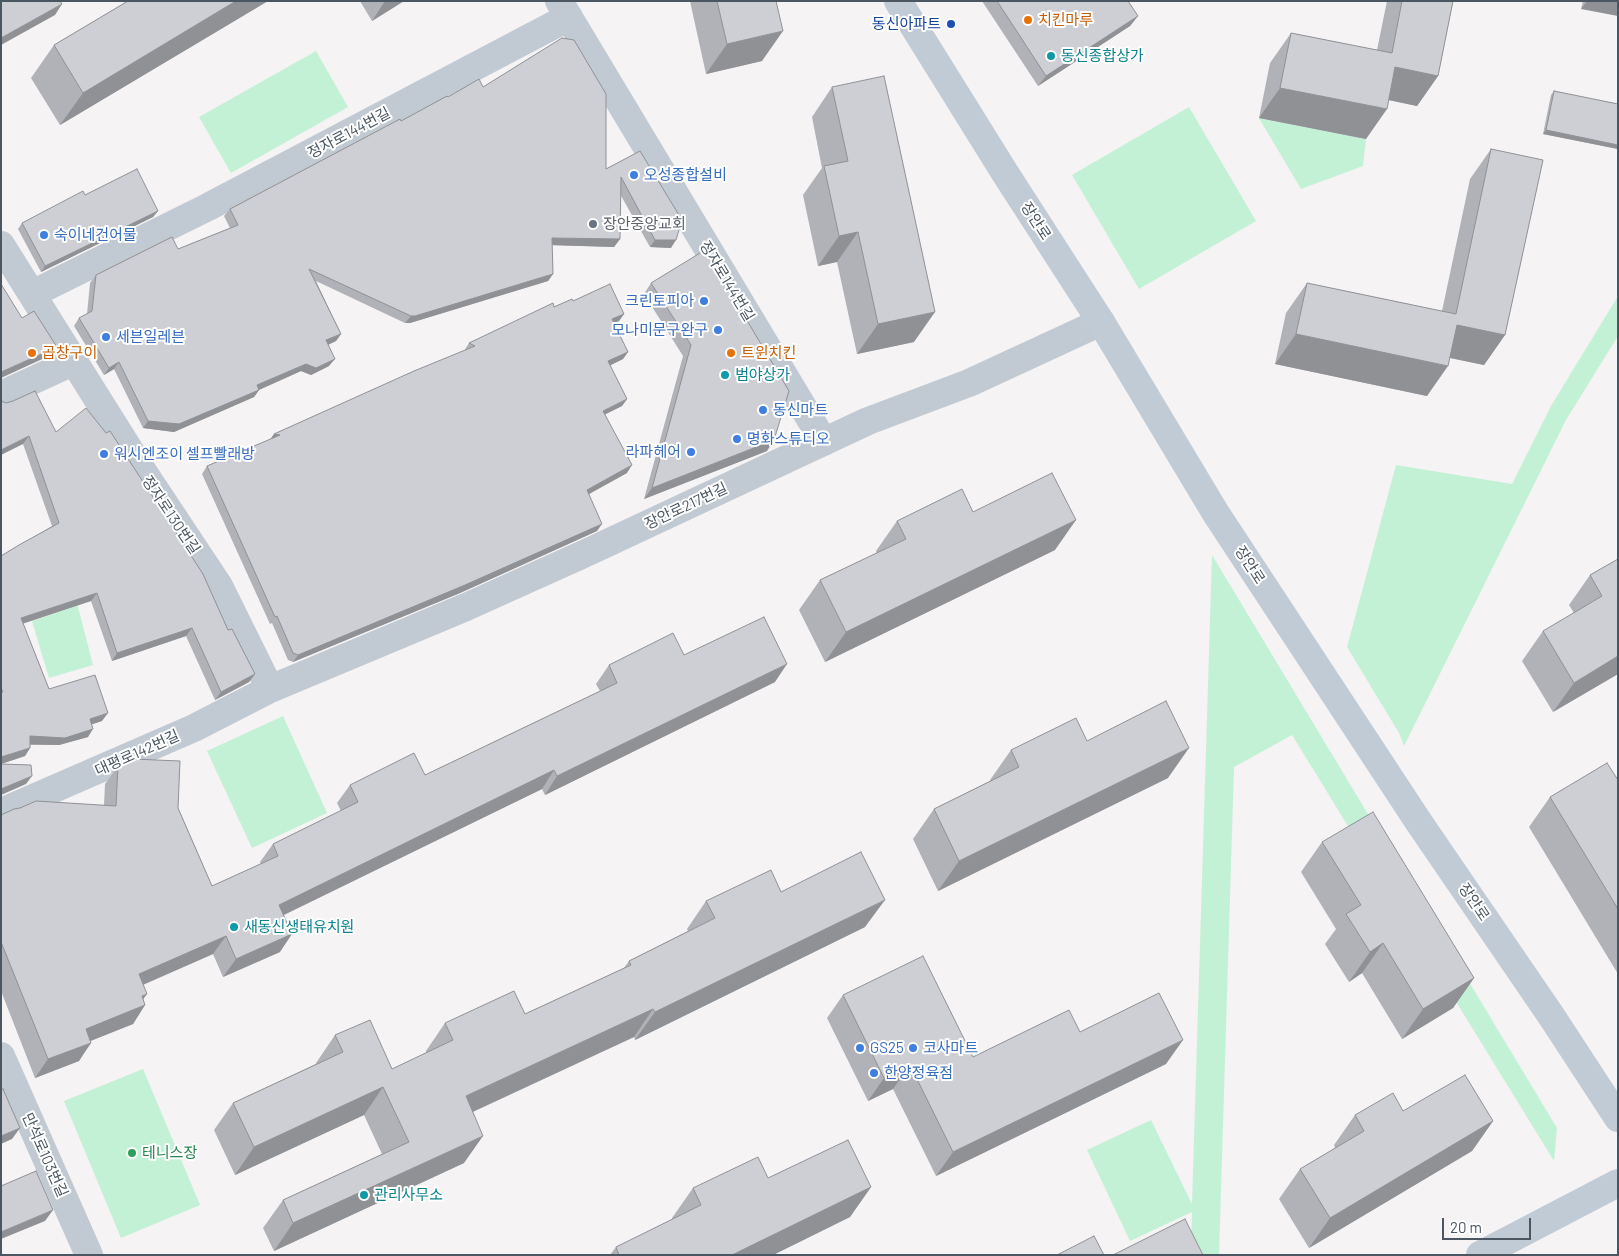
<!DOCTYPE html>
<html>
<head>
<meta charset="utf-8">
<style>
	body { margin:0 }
	#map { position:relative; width:1619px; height:1256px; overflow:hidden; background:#f5f3f3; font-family:Barlow,sans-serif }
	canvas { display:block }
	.frame { position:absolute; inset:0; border:2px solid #4a5661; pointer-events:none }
	.scale { position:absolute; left:1442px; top:1218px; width:89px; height:22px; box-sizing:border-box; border:2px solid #4a5661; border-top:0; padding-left:6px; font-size:15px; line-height:18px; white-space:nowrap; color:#4a5661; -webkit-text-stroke:4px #fff; paint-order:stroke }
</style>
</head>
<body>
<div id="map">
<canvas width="1619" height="1256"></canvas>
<div class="frame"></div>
<div class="scale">20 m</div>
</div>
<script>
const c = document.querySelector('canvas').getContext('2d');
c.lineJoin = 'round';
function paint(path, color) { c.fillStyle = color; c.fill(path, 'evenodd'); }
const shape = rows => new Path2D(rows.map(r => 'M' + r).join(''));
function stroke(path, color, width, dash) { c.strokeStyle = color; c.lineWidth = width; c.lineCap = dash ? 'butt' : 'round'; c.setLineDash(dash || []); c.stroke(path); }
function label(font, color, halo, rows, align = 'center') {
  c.font = font + ' Barlow,"Noto Sans KR",sans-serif'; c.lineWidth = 4; c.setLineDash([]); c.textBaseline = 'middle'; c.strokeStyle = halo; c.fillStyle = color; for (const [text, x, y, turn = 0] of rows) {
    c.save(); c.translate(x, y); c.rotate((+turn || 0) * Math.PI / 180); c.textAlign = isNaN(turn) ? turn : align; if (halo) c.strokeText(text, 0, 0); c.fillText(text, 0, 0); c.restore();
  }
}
paint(shape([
	[316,51,348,107,231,173,199,117],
	[1189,107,1256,221,1139,289,1072,175],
	[1259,118,1366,139,1363,166,1301,189],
	[1618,296,1618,336,1566,420,1404,746,1399,733,1347,647,1396,465,1512,484,1551,406],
	[1212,555,1557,1128,1554,1161,1292,735,1234,767,1219,1255,1191,1255,1192,1212,1130,1241,1087,1150,1151,1120,1192,1204],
	[76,599,93,665,49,678,32,621,70,608],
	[283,716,327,813,252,848,207,751],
	[143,1069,200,1205,121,1238,64,1101]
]), '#c3f1d5');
stroke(shape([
	[559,1,824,442],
	[1,245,142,470,219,586,270,689],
	[32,294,208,207,569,17],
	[1,395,75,361],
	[1,812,194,728,270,689,466,607,586,553,868,421,969,383,1101,322],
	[1,1056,89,1255]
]), '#c1cad2', 28);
stroke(shape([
	[898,1,1005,173,1101,322,1215,512,1418,821,1552,1017,1618,1118],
	[1480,1255,1618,1183]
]), '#c1cbd6', 28);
paint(shape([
	[128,1,268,1,60,125,31,78,54,45],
	[360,1,404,1,372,21],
	[690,1,776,1,762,61,706,74],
	[982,1,1128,1,1138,16,1130,26,1038,86],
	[1387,1,1453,1,1438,76,1417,106,1389,100,1366,139,1259,118,1270,63,1291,33,1377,50],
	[1583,1,1618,1,1581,9],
	[483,87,606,169,640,151,671,248,650,247,620,194,620,239,614,247,552,245,553,274,548,281,410,323,405,323,316,281,341,334,336,341,328,345,329,366,311,375,301,371,259,390,254,397,174,432,143,428,114,369,104,375,74,326,79,318,87,314,90,283,96,275,178,249,230,228,224,216,230,209,448,97],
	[832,87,914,342,857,354,837,262,818,266,803,195,822,168,812,117],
	[1554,91,1618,104,1618,149,1543,134,1551,95],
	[1491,149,1505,335,1484,365,1450,358,1427,396,1275,364,1286,313,1307,283,1442,311,1470,179],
	[85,195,158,211,153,217,41,272,18,229,22,223],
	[651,283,767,451,644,499,683,356,644,294],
	[573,301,624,314,619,321,614,323,628,352,623,359,610,365,627,399,622,406,605,414,627,473,588,494,597,531,460,593,293,662,288,660,272,623,270,624,202,474,207,466,271,439,274,434,464,351,469,343,554,307],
	[1,401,56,432,228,630,255,674,249,682,215,700,186,636,112,661,91,601,23,623,49,689,102,721,92,724,88,737,59,745,30,745,30,748,25,756,1,764,1,556,52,526,23,444],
	[973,512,1055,550,825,662,799,610,820,580,877,553,876,551,897,521],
	[1618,559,1618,674,1553,712,1522,661,1543,631,1574,613,1569,605,1590,575],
	[684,655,775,682,545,795,542,789,284,915,280,952,223,977,213,954,143,985,143,999,145,1005,133,1024,90,1041,79,1061,35,1078,1,991,1,815,104,805,105,784,118,766,178,808,212,886,261,864,260,862,273,844,341,811,337,803,350,785,425,775,600,691,596,684,609,665],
	[1087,741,1168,778,938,891,913,839,934,809,990,781,990,780,1011,750],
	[1618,780,1618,974,1529,827,1550,797],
	[1322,842,1474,978,1453,1008,1402,1039,1362,973,1349,982,1325,944,1336,929,1301,872],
	[781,892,865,927,635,1040,634,1037,473,1112,464,1163,274,1251,263,1228,283,1200,382,1154,364,1115,235,1175,214,1130,233,1103,316,1064,316,1063,335,1035,392,1069,426,1053,426,1051,445,1023,525,1014,624,968,629,961,688,931,687,929,706,901],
	[843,995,973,1057,1080,1032,1166,1064,936,1176,893,1089,868,1101,827,1018],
	[1403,1111,1493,1121,1472,1151,1309,1248,1279,1199,1300,1169,1335,1148,1334,1145,1355,1115],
	[768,1178,871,1187,850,1217,773,1255,610,1255,616,1247,672,1220,672,1218,693,1188]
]), '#b0b2b7');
paint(shape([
	[236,1,268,1,60,125,83,93],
	[385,1,404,1,372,21],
	[1587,1,1618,1,1618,16,1581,9],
	[62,4,55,15,1,45,1,38],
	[1138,16,1130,26,1038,86,1046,76],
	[783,31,762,61,706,74,727,44],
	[1395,67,1438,76,1417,106,1374,97],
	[1280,88,1387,109,1366,139,1259,118],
	[1546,130,1618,145,1618,149,1543,134],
	[158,211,153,217,41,272,45,266],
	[858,232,837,262,818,266,839,236],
	[552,238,620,239,614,247,547,245],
	[655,240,676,240,671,248,650,247],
	[553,274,548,281,410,323,405,323,411,316],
	[935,312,914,342,857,354,878,324],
	[624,314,619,321,607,326,612,319],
	[1457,325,1505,335,1484,365,1436,355],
	[341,334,336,341,321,348,326,340],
	[1296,334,1448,366,1427,396,1275,364],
	[57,347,51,355,1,378,1,372],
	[628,352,623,359,603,369,608,361],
	[335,359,329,366,311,375,301,371,252,393,257,385,306,364],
	[119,362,114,369,104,375,109,368],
	[259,390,254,397,174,432,143,428,148,421],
	[627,399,622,406,598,418,603,411],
	[274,434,280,435,269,441],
	[29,436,23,444,1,455,1,450],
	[774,440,767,451,644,499,652,488],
	[632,465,627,473,582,498,587,490],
	[1076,520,1055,550,825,662,846,632],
	[602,524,597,531,460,593,293,662,298,655],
	[97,593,91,601,16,626,21,618],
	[192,628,186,636,112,661,117,653],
	[1618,656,1618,674,1553,712,1574,683],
	[787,664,775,682,545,795,557,776],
	[255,674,249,682,215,700,221,692],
	[108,713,102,721,84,727,90,719],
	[93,729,88,737,59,745,24,744,30,736],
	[30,748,25,756,1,764,1,757],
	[1189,748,1168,778,938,891,959,861],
	[554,770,542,789,267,923,279,905],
	[32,776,26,784,1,795,1,789],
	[885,900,865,927,635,1040,655,1012],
	[292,934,280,952,223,977,236,959],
	[226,936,213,954,126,992,139,974],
	[1383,943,1362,973,1349,982,1370,952],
	[1474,978,1453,1008,1402,1039,1423,1009],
	[147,994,136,1009,145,1005,133,1024,73,1048,86,1029,142,996],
	[653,1009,634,1037,446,1124,466,1096],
	[1183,1040,1166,1064,936,1176,953,1152],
	[91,1043,79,1061,35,1078,48,1059],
	[910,1065,893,1089,868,1101,884,1078],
	[383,1087,364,1115,235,1175,254,1147],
	[1493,1121,1472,1151,1309,1248,1330,1218],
	[20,1128,12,1139,1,1144,1,1136],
	[483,1136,464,1163,274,1251,293,1223],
	[871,1187,850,1217,773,1255,732,1255],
	[53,1210,45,1221,1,1239,1,1232]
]), '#909195');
const building = shape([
	[1,1,60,1,62,4,1,38,1,1],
	[128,1,236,1,83,93,54,45,128,1],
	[717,1,776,1,783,31,727,44,717,1],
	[997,1,1128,1,1138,16,1046,76,997,1],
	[1402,1,1453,1,1438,76,1395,67,1387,109,1280,88,1291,33,1392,53,1402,1],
	[562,38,574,40,606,94,606,169,640,151,682,220,676,240,655,240,621,177,620,239,552,238,553,274,415,316,411,316,309,269,341,334,326,340,335,359,316,368,306,364,257,385,259,390,179,424,148,421,119,362,109,368,79,318,92,311,96,275,172,237,178,249,238,225,230,209,400,119,401,121,447,96,448,97,479,79,483,87,562,38],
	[884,76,935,312,878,324,858,232,839,236,824,166,848,161,832,87,884,76],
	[1554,91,1618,104,1618,145,1546,130,1554,91],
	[1491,149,1543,160,1505,335,1457,325,1448,366,1296,334,1307,283,1456,314,1491,149],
	[137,169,158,211,45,266,22,223,83,191,85,195,137,169],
	[705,250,789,391,774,440,652,488,691,345,651,283,705,250],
	[1,284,22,318,34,311,57,347,1,372,1,284],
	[610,284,624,314,612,319,628,352,608,361,627,399,603,411,632,465,587,490,602,524,465,585,298,655,293,653,277,616,275,617,207,466,280,435,274,434,414,371,475,346,469,343,553,303,554,307,572,299,573,301,610,284],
	[35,391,56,432,86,408,106,433,110,431,203,574,228,630,232,629,255,674,221,692,192,628,117,653,97,593,21,618,49,689,95,675,108,713,90,719,93,729,65,738,30,736,30,748,1,757,1,692,3,692,1,688,1,556,19,545,59,523,29,436,1,450,1,401,6,403,13,401,35,391],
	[1052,473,1076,520,846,632,820,580,906,539,897,521,962,489,973,512,1052,473],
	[1618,559,1618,656,1574,683,1543,631,1602,596,1590,575,1618,559],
	[764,617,787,664,557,776,554,770,279,905,292,934,236,959,226,936,139,974,147,994,142,996,145,1005,86,1029,91,1043,48,1059,1,942,1,815,14,809,20,808,36,801,116,806,118,766,132,759,180,761,178,808,212,886,278,856,273,844,358,802,350,785,414,753,425,775,617,683,609,665,673,633,684,655,764,617],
	[1166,701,1189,748,959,861,934,809,1019,767,1011,750,1076,718,1087,741,1166,701],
	[1607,763,1618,780,1618,909,1550,797,1607,763],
	[1,764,31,765,32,776,1,789,1,764],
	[1373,812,1474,978,1423,1009,1383,943,1370,952,1346,914,1361,905,1322,842,1373,812],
	[861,852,885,900,655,1012,653,1009,466,1096,483,1136,293,1223,283,1200,409,1142,383,1087,254,1147,233,1103,343,1052,335,1035,370,1020,392,1069,453,1040,445,1023,514,991,525,1014,631,965,629,961,715,918,706,901,771,870,781,892,861,852],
	[923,956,973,1057,1069,1010,1080,1032,1159,993,1183,1040,953,1152,910,1065,884,1078,843,995,923,956],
	[1465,1075,1493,1121,1330,1218,1300,1169,1364,1131,1355,1115,1393,1093,1403,1111,1465,1075],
	[3,1089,20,1128,1,1136,1,1090,3,1089],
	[848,1140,871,1187,732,1255,619,1255,616,1247,701,1205,693,1188,758,1157,768,1178,848,1140],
	[36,1171,53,1210,1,1232,1,1186,36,1171],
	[1185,1219,1203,1255,1113,1255,1185,1219],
	[1094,1236,1104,1255,1057,1255,1094,1236]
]);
paint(building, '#cdcfd5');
stroke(building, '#909195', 1);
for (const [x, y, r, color] of [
	[1028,20,5,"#e8710a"],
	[951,24,5,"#1a4fb4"],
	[1051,56,5,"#0f9aa8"],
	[634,175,5,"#3f7fe0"],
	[593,224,5,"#6b7280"],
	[44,235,5,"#3f7fe0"],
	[704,301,5,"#3f7fe0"],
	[718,330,5,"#3f7fe0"],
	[106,337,5,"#3f7fe0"],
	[32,353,5,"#e8710a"],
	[731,353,5,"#e8710a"],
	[725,375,5,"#0f9aa8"],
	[763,410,5,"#3f7fe0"],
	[737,439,5,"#3f7fe0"],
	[691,452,5,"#3f7fe0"],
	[104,454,5,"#3f7fe0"],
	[234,927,5,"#0f9aa8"],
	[860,1048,5,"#3f7fe0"],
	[913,1048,5,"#3f7fe0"],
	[874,1073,5,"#3f7fe0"],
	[132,1153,5,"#2e9e5b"],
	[364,1195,5,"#0f9aa8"]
]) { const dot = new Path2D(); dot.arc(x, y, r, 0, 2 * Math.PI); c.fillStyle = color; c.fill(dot); stroke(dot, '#fff', 2); }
label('15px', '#c56008', '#fff', [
	["치킨마루",1038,20],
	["곱창구이",42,353],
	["트윈치킨",741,353]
], 'left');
label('15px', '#164399', '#fff', [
	["동신아파트",941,24]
], 'right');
label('15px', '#0d838f', '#fff', [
	["동신종합상가",1061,56],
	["범야상가",735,375],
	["새동신생태유치원",244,927],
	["관리사무소",374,1195]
], 'left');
label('15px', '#4a5661', '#fff', [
	["정자로144번길",349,133,-28],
	["장안로",1036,221,57],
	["정자로144번길",727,281,59],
	["장안로217번길",686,506,-25],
	["정자로130번길",171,515,56],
	["장안로",1250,565,57],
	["대평로142번길",137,753,-24],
	["장안로",1474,902,56],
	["만석로103번길",45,1155,66]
]);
label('15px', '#366cbe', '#fff', [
	["오성종합설비",644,175],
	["숙이네건어물",54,235],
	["크린토피아",694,301,"right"],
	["모나미문구완구",708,330,"right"],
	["세븐일레븐",116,337],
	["동신마트",773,410],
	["명화스튜디오",747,439],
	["라파헤어",681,452,"right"],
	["워시엔조이 셀프빨래방",114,454],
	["GS25",870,1048],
	["코사마트",923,1048],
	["한양정육점",884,1073]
], 'left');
label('15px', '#5b616d', '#fff', [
	["장안중앙교회",603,224]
], 'left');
label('15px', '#27864d', '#fff', [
	["테니스장",142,1153]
], 'left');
</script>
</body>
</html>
